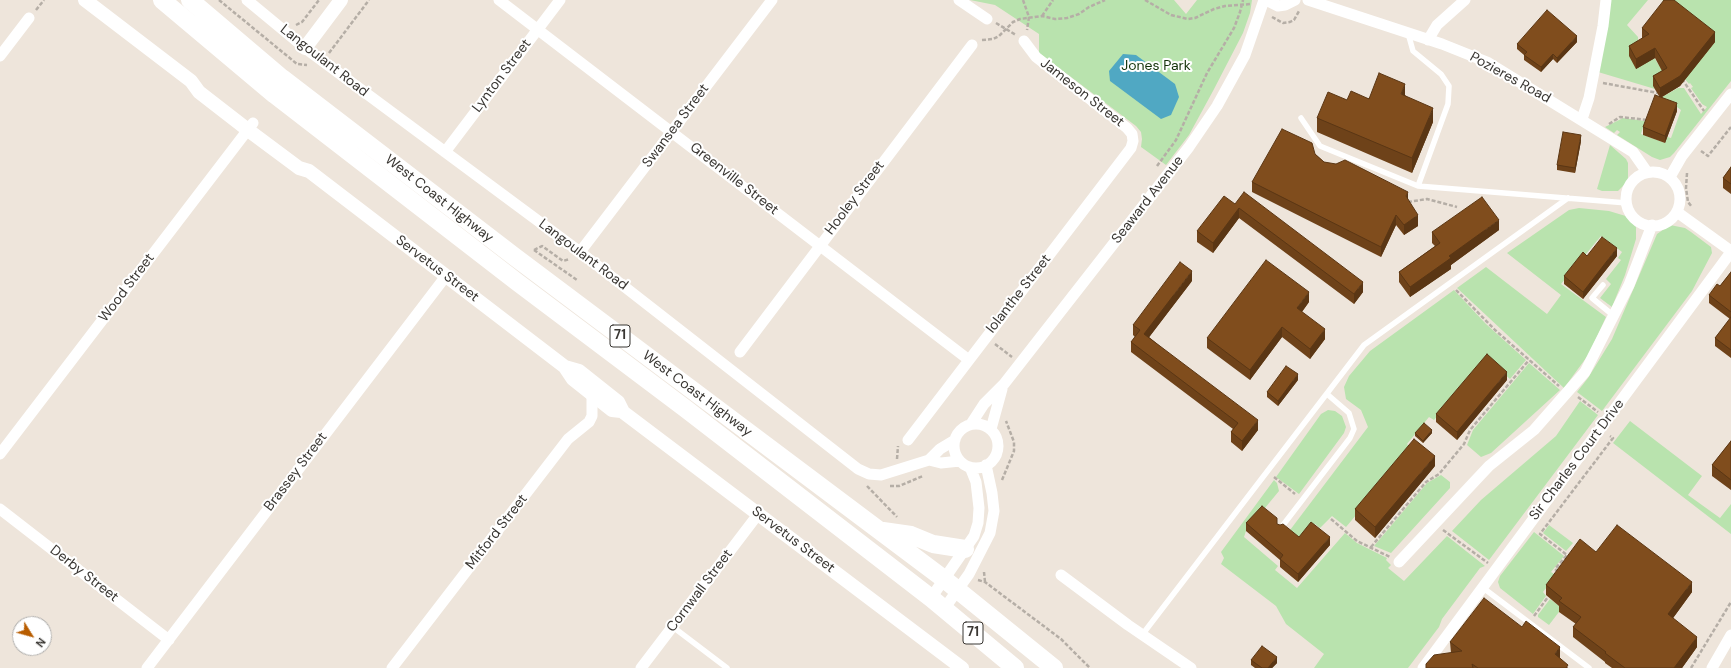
<!DOCTYPE html>
<html>
<head>
<meta charset="utf-8">
<style>
	body { margin:0 }
	#map { position:relative; width:1731px; height:668px; overflow:hidden; background:#eee5db; font-family:"DM Sans",sans-serif }
	canvas { display:block }
	.north { position:absolute; left:12px; top:616px; width:40px; height:40px; box-sizing:border-box; background:#fff; border:1px solid #b0afad; border-radius:50%; rotate:127deg; font-size:11px; font-weight:700; line-height:16px; text-align:center; color:#393632 }
	.north::after { content:''; display:block; margin:auto; width:14px; height:18px; background:#b85d00; clip-path:polygon(50% 0,100% 100%,50% 72%,0 100%) }
</style>
</head>
<body>
<div id="map">
<canvas width="1731" height="668"></canvas>
<div class="north">N</div>
</div>
<script>
const c = document.querySelector('canvas').getContext('2d');
c.lineJoin = 'round';
function paint(path, color) { c.fillStyle = color; c.fill(path, 'evenodd'); }
const shape = rows => new Path2D(rows.map(r => 'M' + r).join(''));
function stroke(path, color, width, dash) { c.strokeStyle = color; c.lineWidth = width; c.lineCap = dash ? 'butt' : 'round'; c.setLineDash(dash || []); c.stroke(path); }
function label(font, color, halo, rows, align = 'center') {
  c.font = font + ' "DM Sans",sans-serif'; c.lineWidth = 4; c.setLineDash([]); c.textBaseline = 'middle'; c.strokeStyle = halo; c.fillStyle = color; for (const [text, x, y, turn = 0] of rows) {
    c.save(); c.translate(x, y); c.rotate((+turn || 0) * Math.PI / 180); c.textAlign = isNaN(turn) ? turn : align; if (halo) c.strokeText(text, 0, 0); c.fillText(text, 0, 0); c.restore();
  }
}
paint(shape([
	[970,0,1174,0,1186,14,1197,0,1252,0,1250,13,1243,33,1213,91,1189,135,1166,165,1141,147,1142,139,1141,132,1136,126,1039,53,1039,34,995,5],
	[1608,0,1648,0,1627,25,1638,37,1638,42,1646,52,1655,59,1667,78,1653,86,1655,89,1598,72],
	[1662,0,1731,0,1731,81,1674,153,1670,157,1660,160,1652,157,1617,135,1620,132,1617,130,1614,133,1605,127,1623,118,1645,121,1641,134,1665,143,1667,137,1671,138,1681,110,1669,101,1660,98,1678,88,1684,88,1701,114,1707,107,1702,104,1691,88,1693,87,1690,83,1689,84,1684,78,1715,42],
	[1610,145,1626,159,1628,163,1628,178,1626,183,1618,191,1602,191,1597,189],
	[1579,208,1609,211,1629,217,1636,227,1636,239,1625,275,1612,307,1600,298,1611,284,1606,279,1621,260,1618,258,1622,252,1601,236,1561,284,1606,317,1589,354,1564,388,1457,288,1486,267,1547,314,1561,295,1507,253,1569,210],
	[1670,225,1685,228,1691,232,1711,247,1712,253,1692,291,1602,411,1577,392,1588,378,1612,339,1657,234],
	[1454,290,1486,324,1526,360,1510,379,1487,359,1434,420,1429,417,1407,444,1412,449,1346,527,1332,516,1320,528,1315,524,1298,543,1287,534,1368,427,1361,410,1346,399,1344,387,1349,376,1370,351],
	[1529,363,1560,390,1491,453,1481,457,1467,445,1473,430],
	[1580,401,1598,415,1489,560,1452,531,1481,500,1556,436],
	[1328,410,1335,411,1342,416,1346,427,1344,433,1299,494,1276,477,1321,414],
	[1630,421,1702,476,1688,495,1720,518,1731,504,1731,534,1613,443],
	[1441,475,1450,482,1450,488,1391,553,1374,546,1427,483],
	[1274,480,1277,483,1279,491,1246,531,1244,537,1278,566,1275,570,1297,588,1345,533,1357,543,1387,558,1386,560,1391,565,1388,568,1404,581,1447,536,1485,566,1480,568,1442,619,1439,627,1408,668,1314,668,1324,654,1286,624,1276,606,1221,564,1224,558,1221,552],
	[1549,525,1573,543,1566,551,1543,533],
	[1534,532,1564,556,1551,572,1556,575,1543,592,1546,596,1533,614,1500,588,1498,582,1500,576],
	[1550,599,1562,608,1549,625,1538,617,1538,615]
]), '#b9e3ae');
paint(shape([
	[1123,54,1136,55,1175,84,1179,97,1171,115,1161,119,1110,81,1109,71]
]), '#50a8c3');
stroke(shape([
	[219,0,297,64,307,65],
	[1023,0,1029,17,1027,30],
	[1145,0,1171,15,1188,19,1195,18,1214,9,1225,6,1251,4],
	[36,10,44,0],
	[1042,16,1053,0],
	[1272,17,1283,23,1290,22,1294,20,1299,11],
	[996,23,1016,35],
	[296,25,302,22,319,0],
	[982,40,993,39,999,36,1013,22,1020,19,1042,16,1055,19,1067,18,1079,14,1089,7,1105,0],
	[329,53,369,0],
	[1682,79,1704,111],
	[1603,83,1658,93],
	[1609,124,1620,117,1648,120],
	[1701,151,1708,156,1731,127],
	[1157,166,1176,140,1207,73,1234,28,1240,12,1243,0],
	[1687,173,1686,188,1688,202,1692,207],
	[1408,202,1427,199,1457,207],
	[534,250,577,280],
	[534,250,542,246,563,261,570,259],
	[1456,290,1495,330,1559,386],
	[995,344,1012,357],
	[1578,397,1598,412],
	[897,459,898,446],
	[1274,477,1295,494],
	[1002,480,1014,451,1014,442,1006,421],
	[867,486,897,517],
	[890,486,899,486,923,476],
	[1331,519,1357,541,1390,557],
	[1443,530,1488,563],
	[1371,547,1426,482,1439,474,1464,444,1470,430,1529,360],
	[984,572,985,582],
	[1558,572,1555,569,1567,555,1540,534,1613,438,1610,436],
	[978,580,985,582,1061,639,1090,668],
	[1534,616,1548,597],
	[1691,668,1731,602]
]), '#b5aea6', 2.5, [4, 2]);
stroke(shape([
	[1408,33,1413,51,1441,74,1449,86,1448,104,1418,186,1627,203],
	[1301,118,1320,146,1418,186],
	[1603,285,1592,298,1614,316],
	[1280,529,1350,438,1354,429,1349,413,1327,394],
	[1482,587,1589,668],
	[673,627,727,668],
	[1142,635,1364,345,1568,198]
]), '#fff', 5.5);
stroke(shape([
	[247,0,305,48,580,252,858,469,869,474,881,475,929,460,941,463,960,461],
	[499,0,969,360],
	[959,0,987,19],
	[1266,0,1278,6,1285,5,1295,0],
	[1308,0,1442,44,1487,62,1633,152,1647,172],
	[1428,40,1437,25,1465,0],
	[0,56,29,18],
	[1582,119,1589,98,1603,26,1606,0],
	[445,152,560,0],
	'1626 199a27 27 0 1 1 54 0a27 27 0 1 1-54 0Z',
	[1670,177,1682,156,1731,94],
	[1677,212,1731,251],
	[580,252,772,0],
	[740,352,972,45],
	[971,424,984,404,1004,384,1189,147,1217,106,1245,55,1264,0],
	'954 446a22 22 0 1 1 44 0a22 22 0 1 1-44 0Z',
	[991,429,1002,389],
	[908,440,1131,148,1133,141,1132,134,1127,128,1036,57,1024,41],
	[0,454,253,123],
	[929,460,940,449,955,440],
	[0,509,169,640],
	[1399,562,1489,466,1534,430,1585,372,1629,285,1652,225],
	[1061,575,1128,625,1191,668],
	[931,598,974,536,978,523,979,508,976,482,970,467],
	[944,609,969,574,990,533,994,511,992,493,986,465],
	[147,668,446,276],
	[392,668,568,439,589,422,592,416,592,394],
	[641,668,759,513],
	[1423,668,1731,252],
	[1712,668,1731,635]
]), '#fff', 11);
stroke(shape([
	[85,0,191,81,199,92,248,130,299,168,309,171,565,367,579,371,618,402,623,412,962,668],
	[305,48,341,0],
	[565,367,573,379,612,410,621,411]
]), '#fff', 14);
stroke(shape([
	[162,0,275,95,517,282,686,409,931,598,1015,668],
	[190,0,282,78,515,257,944,579,1054,668],
	[883,531,911,535,933,544,965,549]
]), '#fff', 18);
paint(shape([
	[1642,28,1715,42,1680,86,1662,97,1677,111,1665,143,1643,135,1643,127,1659,96,1653,86,1653,76,1662,71,1655,58,1636,69,1629,56,1629,46,1642,39],
	[1577,42,1557,63,1553,59,1541,72,1524,60,1524,55,1517,49,1517,44],
	[1405,95,1433,122,1412,173,1317,132,1317,118,1347,100],
	[1581,141,1575,173,1557,170,1557,165],
	[1315,154,1324,162,1408,200,1418,226,1404,235,1396,225,1381,257,1252,192,1252,182],
	[1731,167,1731,194,1723,188,1723,178],
	[1235,204,1363,292,1354,304,1239,218,1213,253,1197,242,1197,231],
	[1499,230,1451,265,1451,269,1410,297,1399,282,1399,272,1435,246,1432,243,1432,232],
	[1617,256,1583,299,1564,284,1564,276],
	[1731,272,1731,358,1715,346,1715,338,1730,319,1709,303,1709,295,1720,286],
	[1192,281,1149,337,1258,430,1242,451,1231,442,1231,432,1233,429,1131,352,1131,342,1135,337,1133,335,1133,325],
	[1309,302,1302,312,1325,339,1310,359,1282,337,1250,380,1207,348,1207,338],
	[1298,380,1278,406,1267,397,1267,392],
	[1507,380,1457,440,1436,422,1436,414],
	[1415,433,1432,433,1423,443,1415,436],
	[1731,441,1731,490,1712,476,1712,465],
	[1435,466,1375,538,1355,520,1355,509],
	[1246,523,1299,537,1330,545,1298,582,1280,567,1280,560,1246,531],
	[1596,552,1692,592,1673,618,1697,647,1682,668,1612,668,1605,663,1605,662,1573,637,1573,627,1576,624,1559,612,1559,606,1546,595,1546,585],
	[1450,642,1560,658,1568,668,1426,668,1426,664,1451,653],
	[1251,660,1277,663,1272,668,1255,668,1251,665]
]), '#6e4219');
paint(shape([
	[1715,32,1715,42,1680,86,1660,98,1660,88],
	[1577,36,1577,42,1557,63,1557,58],
	[1655,48,1655,58,1636,69,1636,59],
	[1553,54,1553,59,1541,72,1541,67],
	[1405,84,1405,99,1401,94],
	[1677,103,1677,111,1665,143,1665,136],
	[1433,108,1433,122,1412,173,1412,158],
	[1581,135,1581,141,1575,173,1575,168],
	[1408,192,1408,202,1406,196],
	[1239,208,1239,218,1213,253,1213,243],
	[1396,215,1396,225,1381,257,1381,247],
	[1418,215,1418,226,1404,235,1404,225],
	[1499,220,1499,230,1451,265,1451,269,1410,297,1410,287,1449,256],
	[1617,248,1617,256,1583,299,1583,292],
	[1192,271,1192,281,1144,344,1144,334],
	[1363,282,1363,292,1354,304,1354,294],
	[1309,292,1309,302,1297,318,1297,308],
	[1282,327,1282,337,1250,380,1250,370],
	[1325,329,1325,339,1310,359,1310,349],
	[1507,372,1507,380,1457,440,1457,432],
	[1298,374,1298,380,1278,406,1278,401],
	[1258,420,1258,430,1242,451,1242,441],
	[1432,430,1432,433,1423,443,1423,441],
	[1435,456,1435,466,1375,538,1375,527],
	[1330,537,1330,545,1298,582,1298,574],
	[1692,582,1692,592,1668,625,1668,614],
	[1697,637,1697,647,1682,668,1674,668],
	[1560,647,1560,658,1555,665,1555,654],
	[1277,657,1277,663,1272,668,1268,668]
]), '#5a3614');
const building = shape([
	[1664,0,1674,0,1715,32,1680,76,1660,88,1653,76,1667,68,1655,48,1636,59,1629,46,1649,34,1642,28,1664,0],
	[1547,10,1577,36,1557,58,1553,54,1541,67,1524,55,1527,52,1517,44,1547,10],
	[1379,73,1405,84,1401,94,1433,108,1412,158,1317,118,1328,92,1347,100,1351,91,1369,99,1379,73],
	[1655,95,1677,103,1665,136,1643,127,1655,95],
	[1282,129,1312,143,1315,154,1324,162,1336,164,1345,160,1408,192,1406,196,1418,215,1404,225,1396,215,1381,247,1252,182,1282,129],
	[1563,132,1581,135,1575,168,1557,165,1563,132],
	[1731,167,1731,184,1723,178,1731,167],
	[1244,192,1363,282,1354,294,1239,208,1213,243,1197,231,1224,196,1235,204,1244,192],
	[1482,197,1499,220,1449,256,1451,258,1410,287,1399,272,1440,243,1432,232,1482,197],
	[1602,237,1617,248,1583,292,1564,276,1583,252,1587,256,1602,237],
	[1266,260,1309,292,1297,308,1325,329,1310,349,1282,327,1250,370,1207,338,1266,260],
	[1180,262,1192,271,1144,334,1258,420,1242,441,1231,432,1238,423,1131,342,1140,330,1133,325,1180,262],
	[1731,272,1731,312,1709,295,1717,284,1720,286,1731,272],
	[1731,317,1731,350,1715,338,1731,317],
	[1487,354,1507,372,1457,432,1436,414,1487,354],
	[1286,366,1298,374,1278,401,1267,392,1286,366],
	[1424,423,1432,430,1423,441,1415,433,1424,423],
	[1414,439,1435,456,1375,527,1355,509,1414,439],
	[1731,441,1731,480,1712,465,1731,441],
	[1262,506,1277,518,1277,524,1280,525,1283,524,1299,537,1311,522,1330,537,1298,574,1280,559,1283,555,1246,523,1262,506],
	[1617,525,1692,582,1668,614,1697,637,1674,668,1625,668,1605,653,1606,652,1573,627,1581,617,1559,601,1562,598,1546,585,1580,539,1596,552,1617,525],
	[1484,598,1522,627,1526,621,1560,647,1555,654,1568,665,1566,668,1478,668,1472,664,1473,668,1426,668,1426,664,1434,655,1462,651,1450,642,1484,598],
	[1262,646,1277,657,1268,668,1262,668,1251,660,1262,646]
]);
paint(building, '#804d1d');
stroke(building, '#5a3614', 1);
for (const [x, y, w] of [
	[620,336,20],
	[973,633,20]
]) { const box = new Path2D(); box.roundRect(x - w / 2, y - 11, w, 22, 3); c.fillStyle = '#fff'; c.fill(box); stroke(box, '#393632', 1); }
label('bold 13px', '#393632', null, [
	["71",620,336],
	["71",973,633]
]);
label('14px', '#393632', '#fff', [
	["Langoulant Road",324,61,38],
	["Lynton Street",502,76,-53],
	["Pozieres Road",1510,78,29],
	["Jameson Street",1082,93,38],
	["Swansea Street",676,126,-53],
	["Greenville Street",734,179,38],
	["Hooley Street",855,198,-53],
	["West Coast Highway",439,199,38],
	["Seaward Avenue",1148,200,-52],
	["Langoulant Road",583,255,37],
	["Servetus Street",437,269,37],
	["Wood Street",127,288,-53],
	["Iolanthe Street",1019,294,-52],
	["West Coast Highway",697,394,37],
	["Sir Charles Court Drive",1577,460,-53],
	["Brassey Street",296,472,-53],
	["Mitford Street",497,532,-52],
	["Servetus Street",793,540,37],
	["Derby Street",84,574,38],
	["Cornwall Street",700,591,-53]
]);
label('14px', '#14320a', '#fff', [
	["Jones Park",1156,66]
]);
</script>
</body>
</html>
